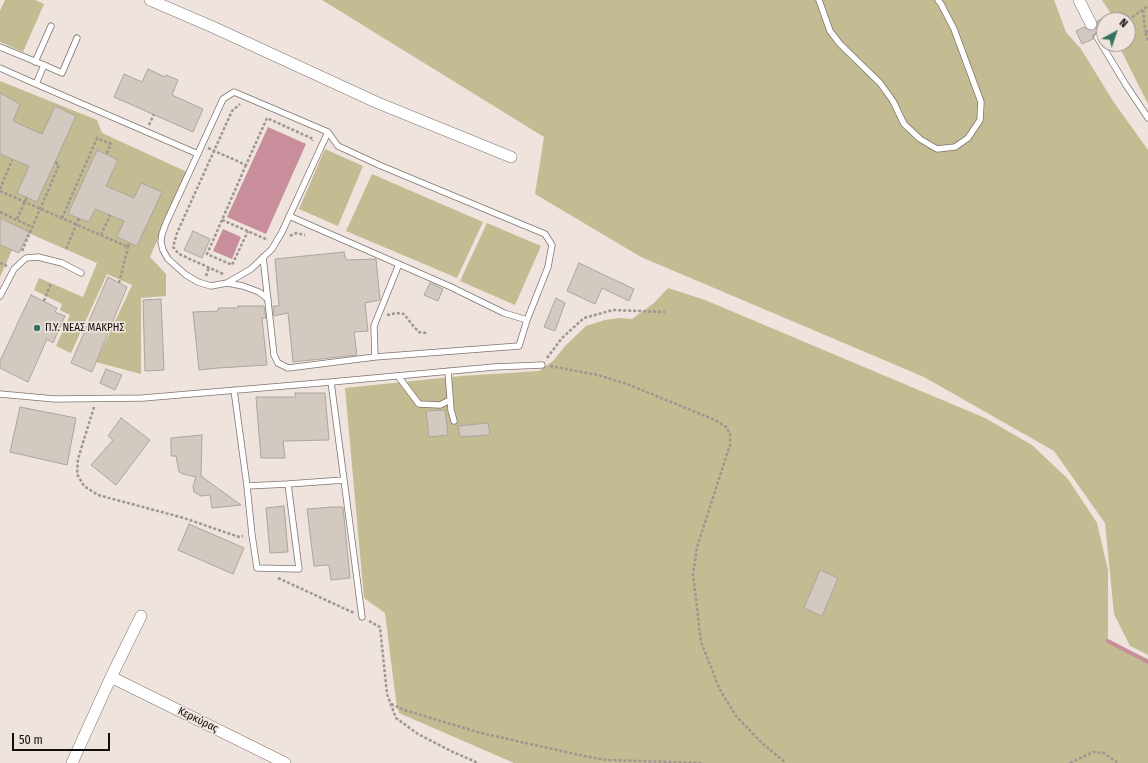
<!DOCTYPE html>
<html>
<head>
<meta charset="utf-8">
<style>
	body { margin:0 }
	#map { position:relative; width:1148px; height:763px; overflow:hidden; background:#efe3dd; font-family:"Fira Sans Condensed",sans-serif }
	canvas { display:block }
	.north { position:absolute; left:1096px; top:12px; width:40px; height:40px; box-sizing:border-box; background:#efe3dd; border:1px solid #978e89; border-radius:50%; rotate:40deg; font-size:11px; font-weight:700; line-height:16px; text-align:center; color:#120e0c }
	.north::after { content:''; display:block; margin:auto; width:14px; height:18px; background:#357360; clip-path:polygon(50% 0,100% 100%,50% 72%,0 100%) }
	.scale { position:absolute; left:12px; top:733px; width:98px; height:18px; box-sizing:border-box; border:2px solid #120e0c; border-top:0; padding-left:5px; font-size:12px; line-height:14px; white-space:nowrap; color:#120e0c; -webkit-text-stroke:3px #efe3dd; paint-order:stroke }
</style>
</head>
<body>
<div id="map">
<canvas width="1148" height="763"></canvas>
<div class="north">N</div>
<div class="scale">50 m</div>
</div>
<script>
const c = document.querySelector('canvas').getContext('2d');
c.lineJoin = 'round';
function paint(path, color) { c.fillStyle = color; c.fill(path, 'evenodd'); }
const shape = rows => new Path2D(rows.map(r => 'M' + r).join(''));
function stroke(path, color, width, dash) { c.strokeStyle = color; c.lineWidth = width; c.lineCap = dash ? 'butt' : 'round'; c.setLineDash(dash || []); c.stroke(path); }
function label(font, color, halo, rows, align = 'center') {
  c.font = font + ' "Fira Sans Condensed",sans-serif'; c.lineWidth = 3.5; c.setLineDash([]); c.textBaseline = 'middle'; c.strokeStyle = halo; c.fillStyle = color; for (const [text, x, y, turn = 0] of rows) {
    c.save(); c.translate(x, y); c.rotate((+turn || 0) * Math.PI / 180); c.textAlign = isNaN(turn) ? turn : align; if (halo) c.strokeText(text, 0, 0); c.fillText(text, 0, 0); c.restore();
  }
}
paint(shape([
	[5,0,35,0,44,4,23,52,0,42,0,11],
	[322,0,1054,0,1066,32,1081,49,1113,101,1148,150,1148,655,1130,646,1114,614,1105,523,1054,451,924,377,641,257,535,194,544,137],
	[1102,0,1148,0,1148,104,1118,44,1128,44,1128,20,1115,20],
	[0,81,97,120,102,133,187,172,150,257,166,274,166,296,141,298,141,374,96,362,132,285,107,274,71,353,56,346,70,315,60,310,62,304,34,290,39,278,83,297,97,263,33,235,0,218],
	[325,149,363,166,338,226,299,209],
	[372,174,483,222,457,278,346,231],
	[487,223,541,246,515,305,460,281],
	[0,245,12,250,0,277],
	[668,288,705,300,985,418,1032,445,1068,479,1097,523,1108,570,1108,641,1148,659,1148,763,514,763,399,713,396,701,385,613,364,598,345,388,461,376,539,371,553,361,566,345,586,326,605,320,620,318,632,319,654,303]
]), '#c3bb91');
paint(shape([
	[268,127,306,144,266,234,227,217],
	[223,229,241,237,232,259,213,251]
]), '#c88e9c');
stroke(shape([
	[1108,641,1148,662]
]), '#c88e9c', 4);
const building = shape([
	[1104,18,1104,34,1101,35,1099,33,1095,33,1093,35,1093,39,1082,44,1076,31,1084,27,1088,30,1094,30,1097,28,1097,21,1104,18],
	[148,69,165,77,166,75,178,80,172,95,203,109,193,132,114,97,124,74,142,82,148,69],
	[0,93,20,104,13,121,42,134,55,106,76,116,37,202,17,193,29,166,0,154,0,93],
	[97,150,118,160,106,186,134,198,141,183,162,192,137,246,117,237,124,221,95,209,89,222,68,214,97,150],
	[0,218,29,232,19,253,0,245,0,218],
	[193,231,210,239,202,258,184,250,193,231],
	[344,252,346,260,376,259,380,300,365,303,368,331,354,332,357,355,293,362,288,313,274,316,273,306,279,306,275,259,344,252],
	[579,263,634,289,629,301,602,288,595,304,567,291,579,263],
	[108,277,127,287,92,372,71,363,108,277],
	[430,283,443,289,438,301,424,295,430,283],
	[31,295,57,308,55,312,65,316,53,343,47,339,28,382,0,368,0,361,31,295],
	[556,298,565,303,555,331,544,327,556,298],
	[161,299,164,370,145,371,143,300,161,299],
	[238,306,264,306,266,318,262,318,267,365,218,368,199,370,193,312,218,311,218,308,238,308,238,306],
	[106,369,122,375,115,390,100,383,106,369],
	[295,393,325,393,329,440,283,441,285,458,261,458,256,397,296,397,295,393],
	[20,407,76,418,67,465,10,452,20,407],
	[445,410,448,435,429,437,426,411,445,410],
	[121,418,150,440,116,485,91,465,113,440,108,436,121,418],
	[488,423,490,435,460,437,458,426,488,423],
	[202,435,201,476,241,505,212,508,210,495,201,496,194,492,193,486,196,477,183,474,179,472,176,456,171,456,171,438,202,435],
	[284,506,288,552,270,553,266,508,284,506],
	[333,507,343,507,350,578,331,580,329,565,314,566,307,509,333,507],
	[189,524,244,548,233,574,178,550,189,524],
	[820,570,838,578,822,616,804,608,820,570]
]);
paint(building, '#d2cac1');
stroke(building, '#aca59c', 1);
stroke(shape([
	[1091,24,1094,32]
]), '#cec3be', 11, [11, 5.5]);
const lane = shape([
	[819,0,830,31,840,44,880,83,893,101,904,124,920,139,937,149,955,147,968,138,980,120,981,102,954,29,941,4,938,0],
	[1097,37,1126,85,1148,118],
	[0,47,44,65,36,84,198,154],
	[35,62,51,26],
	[44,65,62,73,77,38],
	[0,68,36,84],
	[328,132,282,232,272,249,251,269,227,283,211,286,198,282,186,275,168,259,163,250,161,242,162,234,166,223,223,99,234,92,328,132,338,146,379,165,545,234,552,245,548,267,527,320,519,346,375,357,374,326,399,264],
	[289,216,451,287,504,313,527,320],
	[263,257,274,355,278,363,288,368,375,357],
	[227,283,243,286,259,292,268,299],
	[0,296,14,269,26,258,38,257,62,263,81,273],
	[448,371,451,410,454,421],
	[398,376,419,404,440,405,450,400],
	[234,390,247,486,288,484,344,480,331,382],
	[0,394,55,399,143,398,331,382,494,367,542,365],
	[344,480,362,617],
	[247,486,252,535,257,568,299,569,288,484]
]);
const street = shape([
	[150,0,215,28,378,103,511,157],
	[1079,0,1091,24],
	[111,677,285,763],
	[72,763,111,677,141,616]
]);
stroke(lane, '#7e746e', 7);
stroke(street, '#7e746e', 12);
stroke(shape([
	[1143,10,1145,31],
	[1128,20,1148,6],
	[1148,32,1145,31,1148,41],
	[149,125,154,114],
	[208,148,246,165,267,118,313,139,313,141],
	[246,165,222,220,268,240],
	[0,189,12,160],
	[0,191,128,247,129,242],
	[0,212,32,227],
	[62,218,97,138,111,144,106,155],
	[17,219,27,197],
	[222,220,207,254,232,265,248,231],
	[101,235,110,215],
	[290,236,296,233,305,235],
	[66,249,79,218],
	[22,251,59,165,55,162],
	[0,263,7,266],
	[223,274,179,254,173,247,177,233,232,111,240,104],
	[206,276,209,267],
	[119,283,128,247],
	[44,301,51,283],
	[387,315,397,313,404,314,414,327,419,332,427,333],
	[547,358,562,338,584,318,613,310,665,312],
	[550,366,598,375,627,384,715,420,726,427,730,434,730,445,697,547,693,574,701,642,720,690,736,716,763,744,786,763],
	[94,407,78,459,77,474,84,486,98,495,184,518,239,537,243,536],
	[278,578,354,613],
	[369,621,380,627,387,694,396,718,418,734,451,751,478,763],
	[391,704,404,710,481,733,584,756,607,760,702,763],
	[1070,763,1093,752,1104,753,1118,763]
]), '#9f9692', 2.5, [3, 2]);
stroke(lane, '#fff', 5.5);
stroke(street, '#fff', 11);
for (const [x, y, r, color] of [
	[37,328,4,"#357360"]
]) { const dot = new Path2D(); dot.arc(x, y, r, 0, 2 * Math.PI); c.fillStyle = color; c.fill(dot); stroke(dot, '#efe3dd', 1.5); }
label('11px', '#120e0c', '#efe3dd', [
	["Π.Υ. ΝΕΑΣ ΜΑΚΡΗΣ",45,328]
], 'left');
label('11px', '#120e0c', '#efe3dd', [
	["Κερκύρας",198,720,26]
]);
</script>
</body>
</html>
